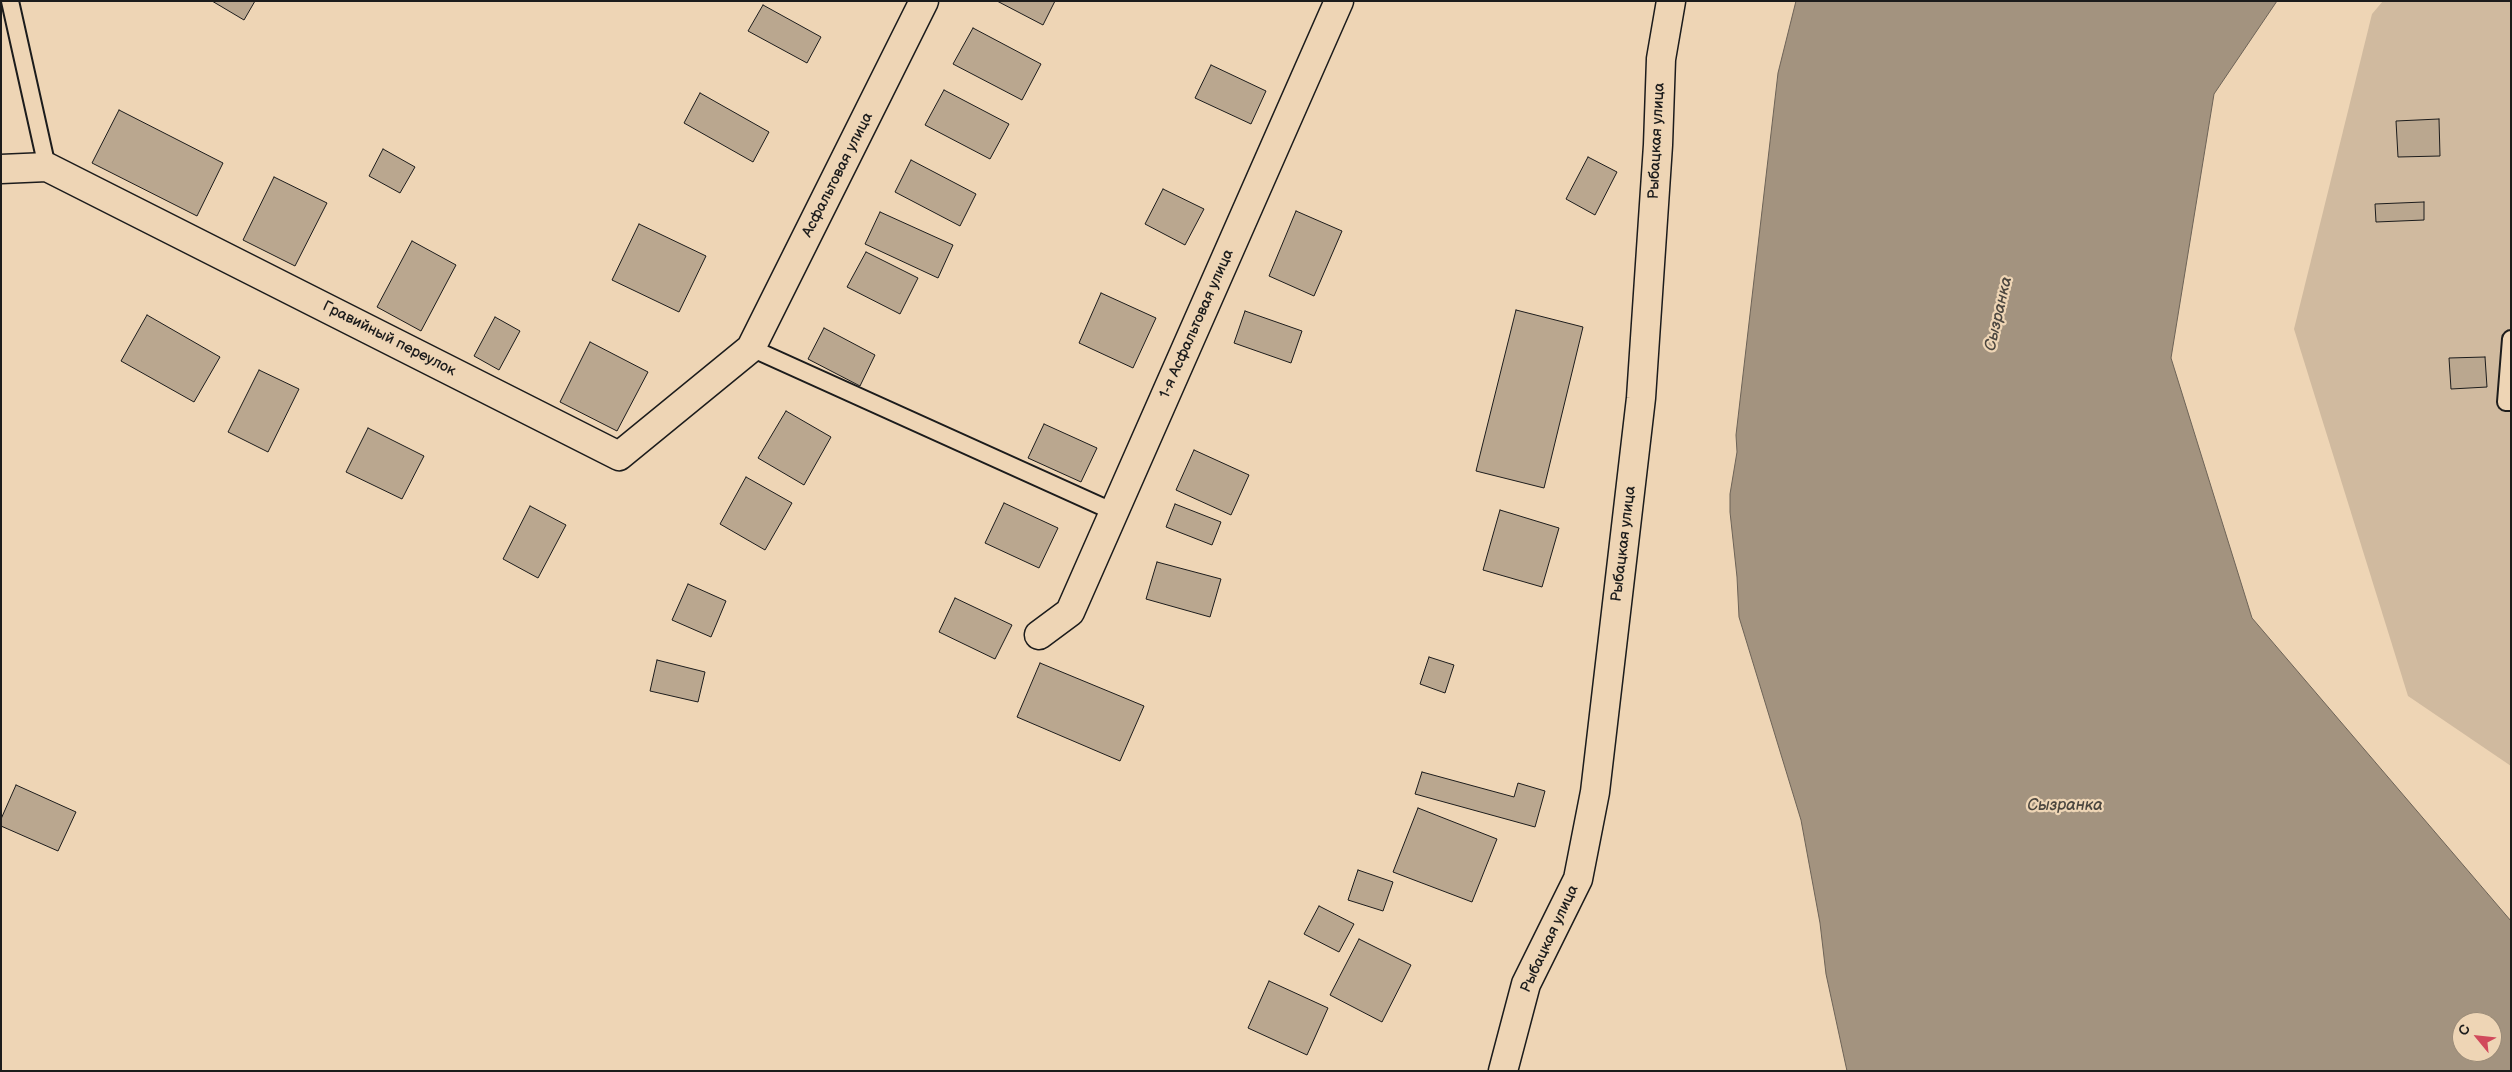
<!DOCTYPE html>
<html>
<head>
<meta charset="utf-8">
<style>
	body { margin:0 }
	#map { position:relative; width:2512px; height:1072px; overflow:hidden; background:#eed5b5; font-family:"Balsamiq Sans",sans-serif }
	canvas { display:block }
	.frame { position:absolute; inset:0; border:2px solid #1c1c1c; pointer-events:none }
	.north { position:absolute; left:2452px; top:1012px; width:50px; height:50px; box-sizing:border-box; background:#eed5b5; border:1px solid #9a8b78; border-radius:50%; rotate:298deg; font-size:14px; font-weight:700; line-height:20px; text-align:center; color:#1c1c1c }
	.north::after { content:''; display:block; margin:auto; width:18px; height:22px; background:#d1495b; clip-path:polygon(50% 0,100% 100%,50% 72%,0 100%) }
</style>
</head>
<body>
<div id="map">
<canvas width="2512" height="1072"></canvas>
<div class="frame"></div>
<div class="north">С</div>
</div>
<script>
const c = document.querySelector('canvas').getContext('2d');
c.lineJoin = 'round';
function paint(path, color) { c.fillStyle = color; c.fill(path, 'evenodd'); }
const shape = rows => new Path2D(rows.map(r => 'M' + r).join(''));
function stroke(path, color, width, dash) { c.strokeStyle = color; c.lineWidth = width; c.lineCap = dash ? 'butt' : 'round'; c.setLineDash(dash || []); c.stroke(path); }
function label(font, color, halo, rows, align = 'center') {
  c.font = font + ' "Balsamiq Sans",sans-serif'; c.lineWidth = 4.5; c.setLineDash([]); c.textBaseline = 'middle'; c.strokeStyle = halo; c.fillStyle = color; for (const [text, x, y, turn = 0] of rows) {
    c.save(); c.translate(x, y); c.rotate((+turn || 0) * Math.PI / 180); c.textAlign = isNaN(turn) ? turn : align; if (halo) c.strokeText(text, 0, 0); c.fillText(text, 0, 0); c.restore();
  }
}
paint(shape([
	[2383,1,2511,1,2511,766,2408,696,2294,329,2372,14]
]), '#d0ba9f');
const water = shape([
	[1796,1,2277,1,2214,94,2171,358,2252,618,2511,921,2511,1071,1847,1071,1826,974,1820,923,1801,820,1739,617,1737,577,1730,512,1730,494,1737,452,1736,435,1778,73,1796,1],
	[2462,1022,2492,1022,2492,1052,2462,1052,2462,1022]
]);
paint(water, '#a3937f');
stroke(water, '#6d6357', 1);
const building = shape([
	[212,1,255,1,244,20,212,1],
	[997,1,1055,1,1043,25,997,1],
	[763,5,821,37,807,63,748,31,763,5],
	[973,28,1041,64,1022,100,953,64,973,28],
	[1211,65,1266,91,1251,124,1195,98,1211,65],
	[944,90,1009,124,990,159,925,125,944,90],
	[700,93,769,132,753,162,684,123,700,93],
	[119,110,223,163,197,216,92,163,119,110],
	[2439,119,2440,156,2398,157,2396,121,2439,119],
	[383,149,415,167,400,193,369,176,383,149],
	[1588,157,1617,172,1595,215,1566,199,1588,157],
	[911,160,976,194,960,226,895,192,911,160],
	[274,177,327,203,295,266,243,240,274,177],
	[1163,189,1204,209,1185,245,1145,224,1163,189],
	[2424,202,2424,220,2376,222,2375,204,2424,202],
	[1296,211,1342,231,1314,296,1269,276,1296,211],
	[880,212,953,245,938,278,865,244,880,212],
	[639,224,706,256,679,312,612,280,639,224],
	[412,241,456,265,421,331,377,307,412,241],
	[866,252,918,278,900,314,847,287,866,252],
	[1101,293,1156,318,1133,368,1079,343,1101,293],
	[1516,310,1583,327,1544,488,1476,471,1516,310],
	[1245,311,1302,331,1291,363,1234,343,1245,311],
	[147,315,220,357,194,402,121,361,147,315],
	[495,317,520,331,499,370,474,356,495,317],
	[824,328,875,355,860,386,808,359,824,328],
	[590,342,648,372,617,431,560,402,590,342],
	[2485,357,2487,387,2451,389,2449,358,2485,357],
	[259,370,299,389,268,452,228,432,259,370],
	[786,411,831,437,804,485,758,458,786,411],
	[1044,424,1097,448,1081,482,1028,458,1044,424],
	[368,428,424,456,402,499,346,472,368,428],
	[1194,450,1249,475,1231,515,1176,490,1194,450],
	[746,477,792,503,765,550,720,524,746,477],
	[1004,503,1058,528,1039,568,985,543,1004,503],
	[1175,504,1221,522,1212,545,1166,527,1175,504],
	[530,506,566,525,538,578,503,559,530,506],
	[1500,510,1559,528,1542,587,1483,570,1500,510],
	[1157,562,1221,579,1210,617,1146,599,1157,562],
	[688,584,726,601,711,637,672,620,688,584],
	[955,598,1012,625,995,659,939,632,955,598],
	[1429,657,1454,665,1445,693,1420,684,1429,657],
	[657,660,705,672,698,702,650,691,657,660],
	[1040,663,1144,706,1120,761,1017,717,1040,663],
	[1422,772,1514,797,1518,783,1545,791,1535,827,1415,794,1422,772],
	[16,785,76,812,58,851,1,826,1,819,16,785],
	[1418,808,1497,839,1472,902,1393,872,1418,808],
	[1358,870,1393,882,1383,911,1348,900,1358,870],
	[1319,906,1354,924,1339,952,1304,934,1319,906],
	[1359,939,1411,965,1382,1022,1330,995,1359,939],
	[1269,981,1328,1008,1307,1055,1248,1028,1269,981]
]);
paint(building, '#baa78f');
stroke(building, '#1c1c1c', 1);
const service = shape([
	[10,1,47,167],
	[2511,339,2506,402,2511,402],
	[751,348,1114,512]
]);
const minor = shape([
	[1,169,47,167,619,456,751,348,924,1],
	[1039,635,1070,612,1339,1],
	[1503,1071,1526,984,1578,879,1595,792,1641,398,1658,145,1661,59,1671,1]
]);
stroke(service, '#1c1c1c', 20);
stroke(minor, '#1c1c1c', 31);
stroke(service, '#eed5b5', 16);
stroke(minor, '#eed5b5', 28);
label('15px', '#1c1c1c', '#eed5b5', [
	["Рыбацкая улица",1657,141,-87],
	["Асфальтовая улица",838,175,-63],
	["1-я Асфальтовая улица",1197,324,-66],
	["Гравийный переулок",389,339,27],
	["Рыбацкая улица",1624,544,-83],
	["Рыбацкая улица",1550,939,-65]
]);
label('italic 16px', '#4b463f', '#eed5b5', [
	["Сызранка",1999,314,-77],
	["Сызранка",2065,806]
]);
</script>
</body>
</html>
